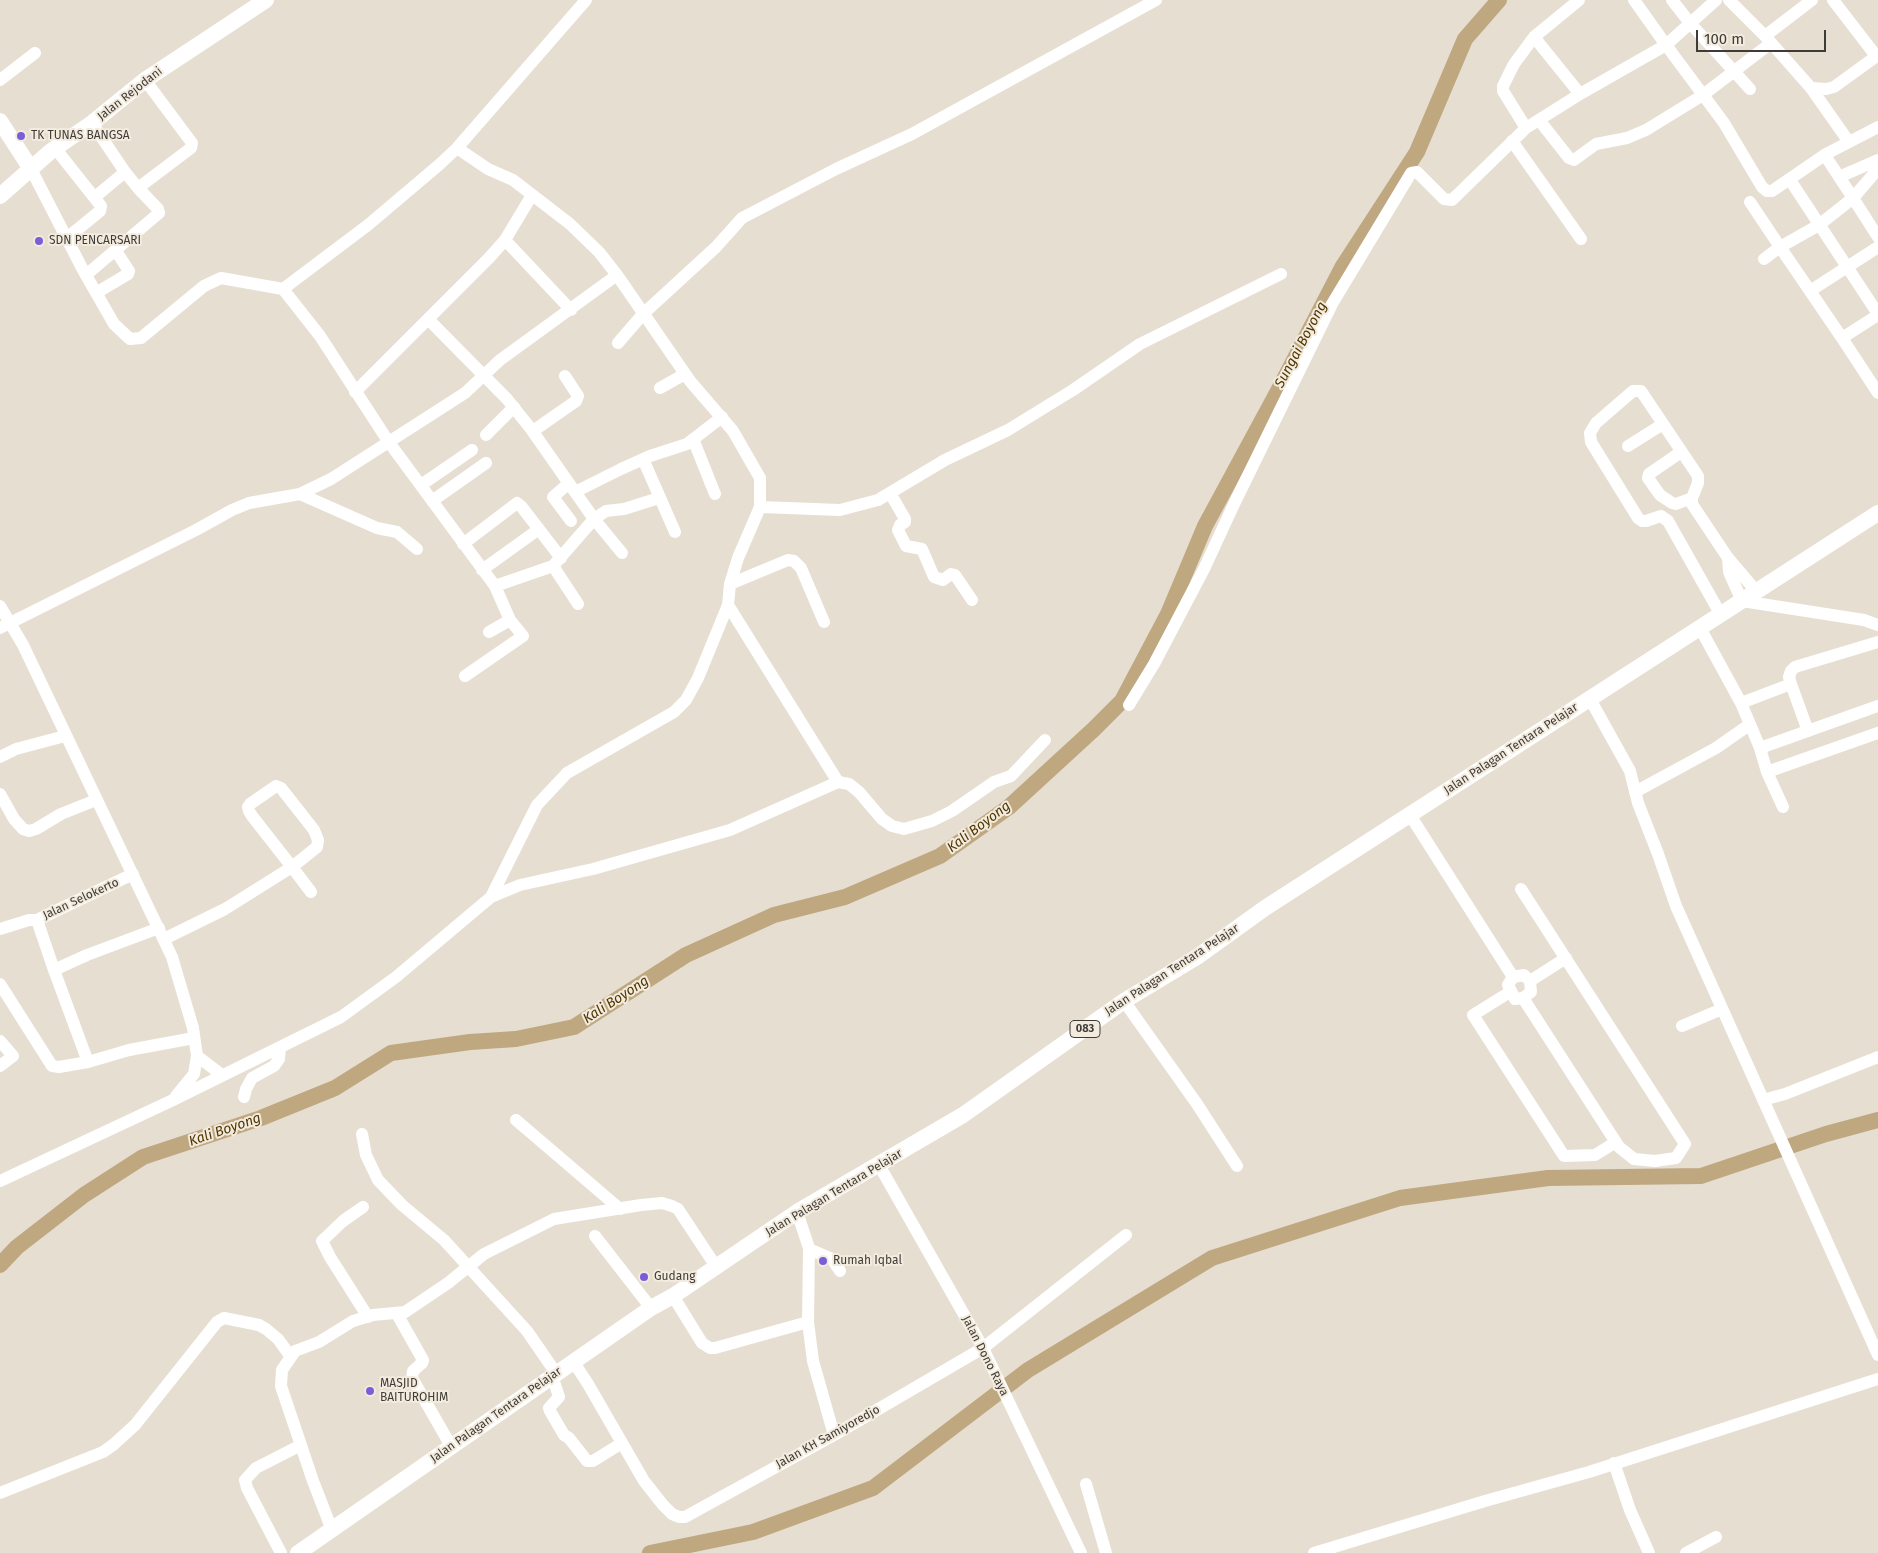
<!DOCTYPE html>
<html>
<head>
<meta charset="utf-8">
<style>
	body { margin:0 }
	#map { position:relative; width:1878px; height:1553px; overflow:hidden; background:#e6ded1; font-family:"Fira Sans",sans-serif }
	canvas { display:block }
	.scale { position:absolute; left:1696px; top:30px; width:130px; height:22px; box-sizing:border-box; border:2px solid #3f3c37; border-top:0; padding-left:6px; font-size:15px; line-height:18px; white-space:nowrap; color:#3f3c37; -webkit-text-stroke:4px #f3ebde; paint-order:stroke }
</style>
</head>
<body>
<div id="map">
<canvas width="1878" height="1553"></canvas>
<div class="scale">100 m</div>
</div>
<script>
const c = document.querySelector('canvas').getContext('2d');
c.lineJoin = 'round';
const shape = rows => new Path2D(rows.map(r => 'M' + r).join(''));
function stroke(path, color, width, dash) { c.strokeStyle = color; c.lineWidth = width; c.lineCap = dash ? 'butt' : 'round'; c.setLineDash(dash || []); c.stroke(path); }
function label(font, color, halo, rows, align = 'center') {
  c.font = font + ' "Fira Sans",sans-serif'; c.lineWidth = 4; c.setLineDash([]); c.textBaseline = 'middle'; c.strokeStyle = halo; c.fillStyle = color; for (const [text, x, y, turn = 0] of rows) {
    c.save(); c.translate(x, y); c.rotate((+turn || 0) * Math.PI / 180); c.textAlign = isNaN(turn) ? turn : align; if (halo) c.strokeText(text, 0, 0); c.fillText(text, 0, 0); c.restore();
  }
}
stroke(shape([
	[0,1265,17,1247,84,1195,143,1157,261,1118,335,1088,391,1053,470,1042,516,1039,574,1027,686,955,774,915,845,897,940,856,1009,807,1094,729,1122,701,1168,614,1205,526,1278,391,1343,266,1417,152,1465,39,1499,0],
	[650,1553,753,1532,873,1488,1028,1370,1212,1258,1400,1198,1548,1178,1701,1176,1826,1134,1878,1120]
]), '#bfa780', 16);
stroke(shape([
	[1672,0,1690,23,1750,89],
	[1716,0,1666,45,1724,123,1762,187,1767,191,1772,191,1826,154,1878,127],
	[1729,0,1765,36,1811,88,1849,142],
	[1833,0,1873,52,1878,55],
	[1765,36,1812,0],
	[1534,37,1580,94],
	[0,80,35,53],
	[1811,88,1826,89,1834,87,1878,55],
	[1539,120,1569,158,1574,160,1596,144,1627,138,1646,130,1703,95,1771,43],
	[1526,128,1503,91,1503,86,1514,64,1534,37,1579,0],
	[1512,141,1581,239],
	[55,148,101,206,100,211,67,238],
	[1828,160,1853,198,1878,169],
	[31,169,83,270,114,324,130,339,141,338,204,286,221,278,283,289,320,336,388,441,495,586,510,620,523,636,465,676],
	[1839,177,1878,160],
	[1792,183,1878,314],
	[138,188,191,148,192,143,145,80],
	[95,197,125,172],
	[1750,202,1780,247,1764,259],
	[1878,237,1853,198,1819,225,1780,247,1842,338,1878,315],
	[505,240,571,310],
	[86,275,159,213,158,209,138,188,125,172,92,123],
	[283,289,368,225,440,164,457,148],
	[1810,291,1878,247],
	[96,293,128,274,129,271,116,251],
	[428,319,507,399,531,429,594,519,622,553],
	[1842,338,1878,393],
	[618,343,643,314,716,247,742,218,836,169,912,134,1156,0],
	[660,388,685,374],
	[355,392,489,258,505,240,532,195],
	[533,431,576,401,578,396,565,376],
	[486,435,514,407],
	[693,439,715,494],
	[1628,446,1663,424],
	[1681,452,1649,474,1648,478,1660,495,1672,503,1676,504,1692,498],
	[643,459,675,532],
	[569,483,553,497,571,521],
	[421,485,472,450],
	[575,492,621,469,650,456,687,444,722,417],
	[890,493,905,519,905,522,900,525,898,530,906,546,922,549,934,577,943,580,951,574,955,575,972,600],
	[300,494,377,528,397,532,417,549],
	[432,501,486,463],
	[760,507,840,510,878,500,945,460,1008,430,1073,390,1140,344,1281,274],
	[463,544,517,503,521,506,561,558],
	[1728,558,1729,572,1742,601,1864,620,1878,625],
	[553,566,578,604],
	[482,570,539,529],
	[730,584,788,560,794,561,801,568,824,622],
	[495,586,553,566,594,519,606,511,624,509,659,498],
	[728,605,838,782],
	[0,606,23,645,172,957,193,1028,197,1056,194,1074,176,1096],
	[1721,615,1668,521,1661,516,1646,521,1642,521,1638,518,1591,442,1590,433,1596,423,1633,391,1641,391,1698,476,1698,483,1692,498,1692,504,1728,558,1756,591],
	[0,628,196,530,232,510,249,503,300,494,331,479,465,393,500,360,617,275],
	[1700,628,1741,703,1760,748,1767,772,1783,807],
	[489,632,510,620],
	[1590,699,1630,771,1638,803,1658,854,1676,906,1878,1355],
	[1741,703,1791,684],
	[1129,705,1154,664,1204,569,1235,502,1332,304,1411,173,1417,172,1444,199,1452,200,1526,128,1580,94,1666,45,1634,0],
	[1808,731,1791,684,1789,677,1791,671,1795,667,1878,642],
	[1760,748,1878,706],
	[0,757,16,749,65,736],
	[1767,772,1878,733],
	[1635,792,1716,748,1749,725],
	[0,794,14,819,23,829,29,831,36,829,61,814,96,800],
	[1410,815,1513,977,1508,985,1515,999,1523,998,1531,992,1530,981,1524,975,1513,977],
	[1521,889,1685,1144,1676,1158,1655,1161,1634,1159,1619,1147,1523,998],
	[491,897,537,805,567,773,674,712,686,700,698,678,728,605,730,584,738,558,760,507,760,478,733,431,690,381,617,275,599,252,570,224,513,180,488,169,457,148,586,0],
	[37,920,54,970],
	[159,928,87,955,54,970,88,1062,129,1050,194,1038],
	[0,929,29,920,37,920,133,874],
	[164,939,225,909,292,867,317,847,318,840,314,830,281,788,276,786,250,804,248,807,249,811,252,816,292,867,311,892],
	[1530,981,1566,958],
	[0,984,52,1066,59,1067,88,1062],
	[1510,992,1473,1015,1564,1156,1595,1155,1616,1142],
	[1124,1001,1197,1104,1237,1166],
	[1682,1026,1722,1009],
	[0,1041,13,1056,0,1066],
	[197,1056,222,1075],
	[244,1097,246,1089,252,1078,274,1066,279,1059,280,1047],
	[1763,1100,1785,1094,1878,1057],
	[516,1120,620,1209],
	[362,1134,366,1155,378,1180,402,1205,444,1240,527,1331,556,1373],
	[879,1165,983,1348,1081,1553],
	[0,1181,173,1100,341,1017,396,977,491,897,520,885,593,869,730,830,838,782,849,784,859,792,882,819,892,826,904,829,932,821,952,811,994,782,1011,776,1045,740],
	[363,1207,343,1221,322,1241,330,1257,368,1317],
	[797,1212,809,1248,808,1322,813,1361,834,1435],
	[595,1236,651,1308],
	[809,1249,832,1259,840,1271],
	[673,1296,702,1343,710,1348,715,1348,808,1322],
	[397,1314,423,1360,422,1363,413,1371,412,1378,451,1446],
	[573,1361,588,1384,644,1481,663,1505,672,1514,679,1517,685,1517,834,1435,983,1348,1126,1235],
	[552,1375,559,1397,549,1408,550,1411,564,1435,569,1438,587,1461,593,1461,622,1443],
	[1614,1463,1630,1510,1649,1553],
	[1086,1484,1106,1553],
	[0,1493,103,1452,113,1445,135,1425,217,1322,224,1318,259,1325,266,1329,278,1339,291,1357],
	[332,1530,313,1481,281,1386,282,1370,295,1351,319,1342,353,1321,373,1315,405,1312,448,1283,484,1254,554,1219,641,1205,662,1203,672,1206,678,1209,717,1268],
	[281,1553,247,1488,245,1480,256,1468,301,1445],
	[1314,1553,1485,1501,1589,1472,1878,1379],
	[1686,1553,1716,1537]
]), '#fff', 12);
stroke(shape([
	[0,121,31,169],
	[0,196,51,151,92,123,145,80,266,0],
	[298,1553,651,1308,673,1296,797,1212,963,1115,1124,1001,1197,957,1265,908,1878,513]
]), '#fff', 16);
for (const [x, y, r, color] of [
	[21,136,5,"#7a5ed9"],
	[39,241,5,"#7a5ed9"],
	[823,1261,5,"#7a5ed9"],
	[644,1277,5,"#7a5ed9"],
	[370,1391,5,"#7a5ed9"]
]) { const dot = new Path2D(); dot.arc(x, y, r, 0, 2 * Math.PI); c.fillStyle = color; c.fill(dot); stroke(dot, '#f3ebde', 2); }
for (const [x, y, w] of [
	[1085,1029,30]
]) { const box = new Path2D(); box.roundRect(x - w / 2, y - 8.5, w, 17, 4); c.fillStyle = '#f3ebde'; c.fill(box); stroke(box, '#3f3c37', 1); }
label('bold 11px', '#3f3c37', null, [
	["083",1085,1029]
]);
label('12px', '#3f3c37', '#f3ebde', [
	["Jalan Rejodani",130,94,-38],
	["Jalan Palagan Tentara Pelajar",1511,749,-33],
	["Jalan Selokerto",81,899,-25],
	["Jalan Palagan Tentara Pelajar",1172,970,-33],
	["Jalan Palagan Tentara Pelajar",834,1193,-31],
	["Jalan Dono Raya",985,1356,63],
	["Jalan Palagan Tentara Pelajar",496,1415,-35],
	["Jalan KH Samiyoredjo",828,1437,-29]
]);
label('12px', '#3f3c37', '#f3ebde', [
	["TK TUNAS BANGSA",31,136],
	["SDN PENCARSARI",49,241],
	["Rumah Iqbal",833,1261],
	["Gudang",654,1277],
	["MASJID",380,1384],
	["BAITUROHIM",380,1398]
], 'left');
label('italic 14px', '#4f3702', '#f3ebde', [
	["Sungai Boyong",1301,345,-62],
	["Kali Boyong",979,827,-37],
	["Kali Boyong",616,1000,-33],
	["Kali Boyong",225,1130,-19]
]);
</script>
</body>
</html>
